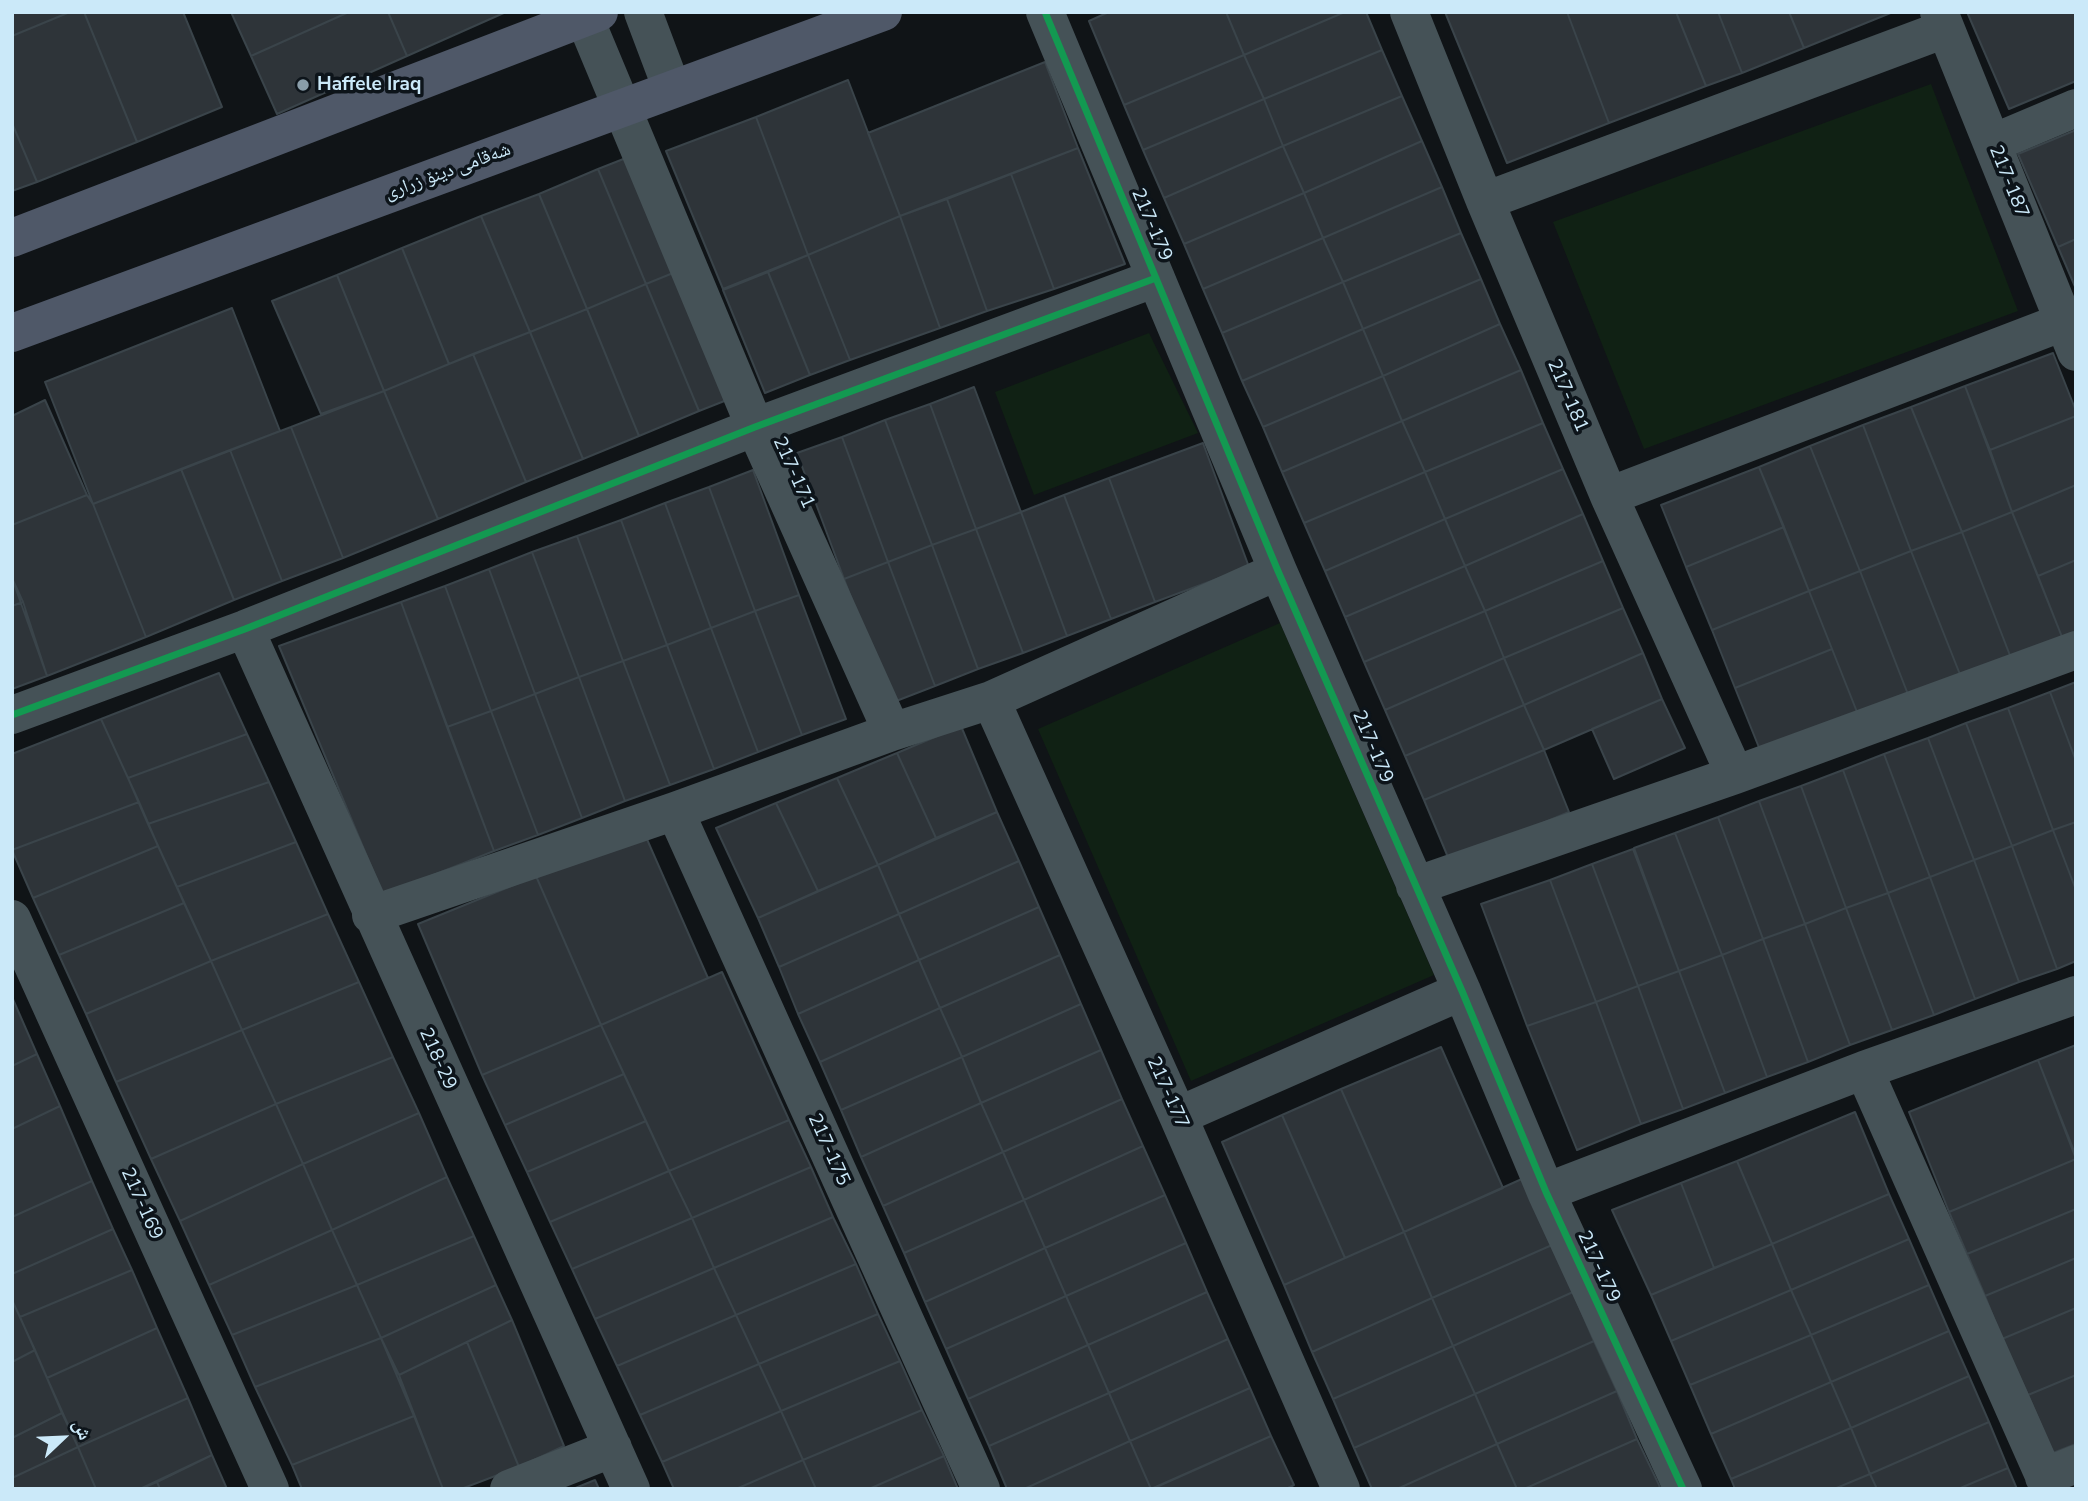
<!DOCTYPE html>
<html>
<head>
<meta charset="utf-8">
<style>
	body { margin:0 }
	#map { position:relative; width:2088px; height:1501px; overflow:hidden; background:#101417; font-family:"Nunito Sans","Noto Naskh Arabic",sans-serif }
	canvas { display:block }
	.frame { position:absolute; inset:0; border:14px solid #cbe9f9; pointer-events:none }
	.north { position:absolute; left:28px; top:1403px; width:70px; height:70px; -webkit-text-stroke:5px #0d141a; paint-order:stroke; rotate:67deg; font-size:19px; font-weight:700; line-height:28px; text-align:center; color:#cbe9f9 }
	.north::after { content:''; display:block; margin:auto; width:24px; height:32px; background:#cbe9f9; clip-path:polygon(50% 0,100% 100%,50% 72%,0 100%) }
</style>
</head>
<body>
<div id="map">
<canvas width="2088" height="1501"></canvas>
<div class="frame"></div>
<div class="north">ش</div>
</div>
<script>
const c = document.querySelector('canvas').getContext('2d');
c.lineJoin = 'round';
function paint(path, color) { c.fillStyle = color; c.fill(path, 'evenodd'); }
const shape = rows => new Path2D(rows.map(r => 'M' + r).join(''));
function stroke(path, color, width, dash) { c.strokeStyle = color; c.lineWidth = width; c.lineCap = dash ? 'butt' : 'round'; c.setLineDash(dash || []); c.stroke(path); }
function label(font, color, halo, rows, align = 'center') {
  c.font = font + ' "Nunito Sans","Noto Naskh Arabic",sans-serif'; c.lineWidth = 7; c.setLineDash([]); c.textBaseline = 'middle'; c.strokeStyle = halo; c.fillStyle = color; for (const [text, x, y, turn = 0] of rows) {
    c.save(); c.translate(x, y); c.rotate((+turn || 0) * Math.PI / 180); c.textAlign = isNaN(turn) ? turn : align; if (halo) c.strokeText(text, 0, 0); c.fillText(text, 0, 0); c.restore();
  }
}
paint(shape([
	[1931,84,2018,311,1644,449,1553,222],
	[1149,333,1198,433,1034,495,995,392],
	[1280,623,1434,975,1191,1081,1038,729]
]), '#102114');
const building = shape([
	[12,12,70,12,12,36,12,12],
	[70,12,84,12,137,142,37,182,12,123,12,36,70,12],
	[84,12,183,12,222,107,137,142,84,12],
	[231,12,349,12,251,56,231,12],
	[349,12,388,12,407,56,277,114,251,56,349,12],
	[388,12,506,12,407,56,388,12],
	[1109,12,1226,12,1244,55,1124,105,1089,21,1109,12],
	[1226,12,1345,12,1244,55,1226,12],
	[1345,12,1366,12,1382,50,1264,99,1244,55,1345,12],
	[1445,12,1567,12,1609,123,1507,163,1445,12],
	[1567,12,1676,12,1706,86,1609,123,1567,12],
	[1676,12,1718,12,1742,73,1706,86,1676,12],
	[1718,12,1789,12,1804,48,1742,73,1718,12],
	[1789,12,1893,12,1804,48,1789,12],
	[1967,12,2076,12,2076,81,2009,109,1967,12],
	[1382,50,1402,96,1283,146,1264,99,1382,50],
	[1244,55,1264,99,1143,150,1124,105,1244,55],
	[1045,62,1078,148,900,216,868,133,1045,62],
	[848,80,900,216,808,255,756,117,848,80],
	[1402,96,1422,141,1304,193,1283,146,1402,96],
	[1264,99,1283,146,1164,198,1143,150,1264,99],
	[756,117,808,255,723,289,666,151,756,117],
	[12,123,37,182,12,191,12,123],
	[2076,130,2076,239,2058,247,2018,154,2076,130],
	[1422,141,1442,187,1323,238,1304,193,1422,141],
	[1283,146,1304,193,1184,244,1164,198,1283,146],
	[1078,148,1125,264,1054,289,1011,174,1078,148],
	[631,156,678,271,646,284,598,169,631,156],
	[598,169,646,284,587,309,539,194,598,169],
	[1011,174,1054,289,987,311,947,199,1011,174],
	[1442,187,1461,233,1343,282,1323,238,1442,187],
	[1304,193,1323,238,1203,289,1184,244,1304,193],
	[539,194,587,309,530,332,481,216,539,194],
	[947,199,987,311,940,328,900,216,947,199],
	[481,216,530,332,449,364,402,248,481,216],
	[900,216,940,328,850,360,808,255,900,216],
	[1461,233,1481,279,1363,329,1343,282,1461,233],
	[1323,238,1343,282,1222,333,1203,289,1323,238],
	[2076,239,2076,289,2058,247,2076,239],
	[402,248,449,364,384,391,337,275,402,248],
	[808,255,850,360,810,375,768,272,808,255],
	[678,271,732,398,699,411,646,284,678,271],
	[768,272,810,375,765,393,723,290,768,272],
	[337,275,384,391,321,414,272,301,337,275],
	[1481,279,1500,324,1383,376,1363,329,1481,279],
	[1343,282,1363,329,1242,381,1222,333,1343,282],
	[646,284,699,411,639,436,587,309,646,284],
	[232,308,280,431,93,504,45,382,232,308],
	[587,309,639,436,583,459,530,332,587,309],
	[1500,324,1521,370,1402,421,1383,376,1500,324],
	[1363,329,1383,376,1263,427,1242,381,1363,329],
	[530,332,583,459,526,482,473,354,530,332],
	[2053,353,2076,411,2076,416,1990,450,1965,386,2053,353],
	[473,354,526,482,438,519,384,391,473,354],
	[1521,370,1543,423,1425,472,1402,421,1521,370],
	[1383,376,1402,421,1282,472,1263,427,1383,376],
	[1965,386,2012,512,1962,532,1911,407,1965,386],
	[974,387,1021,512,976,529,930,404,974,387],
	[384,391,438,519,343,558,291,427,384,391],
	[45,400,87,495,12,525,12,416,45,400],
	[930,404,976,529,932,545,885,420,930,404],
	[1911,407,1962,532,1911,551,1863,425,1911,407],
	[2076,416,2076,485,2012,512,1990,450,2076,416],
	[885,420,932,545,888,562,842,437,885,420],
	[1402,421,1425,472,1304,523,1282,472,1402,421],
	[1543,423,1563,469,1445,519,1425,472,1543,423],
	[1863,425,1911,551,1860,571,1810,446,1863,425],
	[291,427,343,558,282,581,230,450,291,427],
	[842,437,888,562,844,579,797,453,842,437],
	[1203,443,1249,567,1155,602,1109,478,1203,443],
	[1810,446,1860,571,1809,591,1759,467,1810,446],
	[230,450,282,581,234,600,181,469,230,450],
	[1759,467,1784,527,1686,567,1661,505,1759,467],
	[181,469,234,600,146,637,93,504,181,469],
	[1563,469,1583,514,1465,566,1445,519,1563,469],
	[753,470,799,595,755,611,709,487,753,470],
	[1425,472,1445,519,1325,571,1304,523,1425,472],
	[1109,478,1155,602,1111,619,1064,495,1109,478],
	[2076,485,2076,560,2038,576,2012,512,2076,485],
	[709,487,755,611,711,628,665,503,709,487],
	[87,495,93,504,146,637,47,676,12,578,12,525,87,495],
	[1064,495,1111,619,1067,636,1021,512,1064,495],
	[665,503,711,628,667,645,621,520,665,503],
	[1021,512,1067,636,1023,653,976,529,1021,512],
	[2012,512,2062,637,2011,658,1962,532,2012,512],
	[1583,514,1603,561,1485,611,1465,566,1583,514],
	[1445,519,1465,566,1345,617,1325,571,1445,519],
	[621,520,667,645,623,661,577,536,621,520],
	[1784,527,1809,591,1712,630,1686,567,1784,527],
	[976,529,1023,653,978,669,932,545,976,529],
	[1962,532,2011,658,1961,677,1911,551,1962,532],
	[577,536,623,661,579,677,532,552,577,536],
	[932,545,978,669,935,686,888,562,932,545],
	[1911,551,1961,677,1909,697,1860,571,1911,551],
	[532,552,579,677,535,694,489,569,532,552],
	[2076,560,2076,632,2062,637,2038,576,2076,560],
	[1603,561,1623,608,1504,658,1485,611,1603,561],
	[888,562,935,686,891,703,844,579,888,562],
	[1465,566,1485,611,1364,662,1345,617,1465,566],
	[489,569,535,694,491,711,445,586,489,569],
	[1860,571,1909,697,1859,717,1809,591,1860,571],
	[12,578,23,602,12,606,12,578],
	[445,586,491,711,447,727,401,602,445,586],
	[1809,591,1832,649,1735,688,1712,630,1809,591],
	[799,595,846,719,802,735,755,611,799,595],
	[23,602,47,676,12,689,12,606,23,602],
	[401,602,494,851,383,895,279,646,401,602],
	[1623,608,1643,653,1524,705,1504,658,1623,608],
	[755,611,802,735,758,752,711,628,755,611],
	[1485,611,1504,658,1385,710,1364,662,1485,611],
	[711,628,758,752,714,769,667,645,711,628],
	[667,645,714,769,670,785,623,661,667,645],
	[1832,649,1859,717,1762,755,1735,688,1832,649],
	[1643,653,1662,699,1544,750,1524,705,1643,653],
	[1504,658,1524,705,1405,756,1385,710,1504,658],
	[623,661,670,785,625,801,579,677,623,661],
	[219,673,247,734,128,778,101,719,219,673],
	[579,677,625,801,582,818,535,694,579,677],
	[2076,682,2076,761,2050,692,2076,682],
	[2050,692,2076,761,2076,822,2053,830,2008,708,2050,692],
	[535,694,582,818,538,835,491,711,535,694],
	[1662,699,1685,748,1614,779,1592,729,1662,699],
	[1524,705,1544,750,1424,800,1405,756,1524,705],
	[2008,708,2053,830,2012,846,1966,723,2008,708],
	[491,711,538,835,494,851,447,727,491,711],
	[101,719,139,802,12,850,12,754,101,719],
	[1966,723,2012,846,1974,860,1928,738,1966,723],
	[961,726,997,812,936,838,897,753,961,726],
	[247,734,269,782,148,824,128,778,247,734],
	[1928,738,1974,860,1930,877,1884,754,1928,738],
	[1544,750,1569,812,1450,862,1424,800,1544,750],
	[897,753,936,838,878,865,837,778,897,753],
	[1884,754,1930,877,1888,893,1843,770,1884,754],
	[1843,770,1888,893,1846,908,1801,786,1843,770],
	[837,778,878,865,818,891,776,803,837,778],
	[269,782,296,842,177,887,148,824,269,782],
	[1801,786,1846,908,1805,924,1759,801,1801,786],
	[1759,801,1805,924,1763,939,1718,817,1759,801],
	[139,802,158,846,33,898,12,850,139,802],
	[776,803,818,891,758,918,716,828,776,803],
	[997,812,1019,861,899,914,878,865,997,812],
	[1718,817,1763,939,1722,955,1675,833,1718,817],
	[2076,822,2076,890,2053,830,2076,822],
	[2053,830,2076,890,2076,961,2057,969,2012,846,2053,830],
	[1675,833,1722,955,1679,971,1634,848,1675,833],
	[646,837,708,978,601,1025,536,876,646,837],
	[296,842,328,914,211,961,177,887,296,842],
	[158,846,184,903,59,955,33,898,158,846],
	[2012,846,2057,969,2019,982,1974,860,2012,846],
	[1633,849,1679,971,1638,986,1592,864,1633,849],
	[1974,860,2019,982,1975,999,1930,877,1974,860],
	[1019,861,1039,907,919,960,899,914,1019,861],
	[1592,864,1638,986,1596,1002,1550,880,1592,864],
	[878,865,899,914,779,967,758,918,878,865],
	[536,876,601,1025,482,1075,418,924,536,876],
	[1930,877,1975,999,1934,1015,1888,893,1930,877],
	[1550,880,1596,1002,1527,1026,1481,904,1550,880],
	[1888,893,1934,1015,1892,1030,1846,908,1888,893],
	[184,903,211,961,86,1014,59,955,184,903],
	[1039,907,1060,955,940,1008,919,960,1039,907],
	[1846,908,1892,1030,1850,1045,1805,924,1846,908],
	[328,914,359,982,242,1030,211,961,328,914],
	[899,914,919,960,798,1014,779,967,899,914],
	[1805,924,1850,1045,1808,1062,1763,939,1805,924],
	[1763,939,1808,1062,1767,1077,1722,955,1763,939],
	[1060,955,1081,1004,962,1057,940,1008,1060,955],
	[1722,955,1767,1077,1725,1093,1679,971,1722,955],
	[919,960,940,1008,820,1062,798,1014,919,960],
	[211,961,242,1030,116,1082,86,1014,211,961],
	[1679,971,1725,1093,1683,1109,1638,986,1679,971],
	[722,972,789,1120,669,1171,601,1025,722,972],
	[359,982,393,1057,276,1104,242,1030,359,982],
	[1638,986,1683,1109,1641,1124,1596,1002,1638,986],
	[12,997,37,1054,12,1066,12,997],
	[1596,1002,1641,1124,1577,1150,1527,1026,1596,1002],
	[1081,1004,1101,1050,981,1103,962,1057,1081,1004],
	[940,1008,962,1057,841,1110,820,1062,940,1008],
	[601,1025,624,1074,505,1125,482,1075,601,1025],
	[242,1030,276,1104,151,1159,116,1082,242,1030],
	[2076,1045,2076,1156,2038,1060,2076,1045],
	[1441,1047,1503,1188,1404,1232,1341,1089,1441,1047],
	[1101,1050,1122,1099,1003,1152,981,1103,1101,1050],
	[37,1054,60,1106,12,1129,12,1066,37,1054],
	[393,1057,419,1113,303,1164,276,1104,393,1057],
	[962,1057,981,1103,861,1157,841,1110,962,1057],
	[2038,1060,2076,1159,1949,1212,1909,1112,2038,1060],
	[624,1074,646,1121,527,1172,505,1125,624,1074],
	[1341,1089,1404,1232,1345,1258,1282,1115,1341,1089],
	[1122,1099,1143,1146,1024,1200,1003,1152,1122,1099],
	[981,1103,1003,1152,883,1206,861,1157,981,1103],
	[276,1104,303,1164,180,1221,151,1159,276,1104],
	[60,1106,92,1181,12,1217,12,1129,60,1106],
	[1855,1112,1889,1194,1772,1244,1737,1161,1855,1112],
	[419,1113,447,1177,332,1230,303,1164,419,1113],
	[1282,1115,1345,1258,1284,1285,1222,1142,1282,1115],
	[789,1120,811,1167,692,1218,669,1171,789,1120],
	[646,1121,669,1171,550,1222,527,1172,646,1121],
	[1143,1146,1165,1195,1045,1248,1024,1200,1143,1146],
	[1003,1152,1024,1200,904,1253,883,1206,1003,1152],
	[2076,1159,2076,1209,1967,1254,1949,1212,2076,1159],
	[1737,1161,1772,1244,1714,1268,1681,1183,1737,1161],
	[303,1164,332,1230,209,1285,180,1221,303,1164],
	[811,1167,833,1217,714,1268,692,1218,811,1167],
	[669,1171,692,1218,572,1269,550,1222,669,1171],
	[447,1177,474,1236,357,1285,332,1230,447,1177],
	[1524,1178,1552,1245,1432,1298,1404,1232,1524,1178],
	[92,1181,113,1229,12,1274,12,1217,92,1181],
	[1681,1183,1714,1268,1651,1295,1612,1210,1681,1183],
	[1889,1194,1909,1239,1791,1290,1772,1244,1889,1194],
	[1165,1195,1186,1243,1066,1296,1045,1248,1165,1195],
	[1024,1200,1045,1248,925,1302,904,1253,1024,1200],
	[2076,1209,2076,1258,1985,1296,1967,1254,2076,1209],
	[833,1217,856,1264,736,1315,714,1268,833,1217],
	[692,1218,714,1268,595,1319,572,1269,692,1218],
	[113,1229,132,1270,20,1317,12,1300,12,1274,113,1229],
	[332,1230,357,1285,232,1335,209,1285,332,1230],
	[1404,1232,1432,1298,1312,1352,1284,1285,1404,1232],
	[474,1236,496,1285,381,1338,357,1285,474,1236],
	[1909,1239,1929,1285,1811,1335,1791,1290,1909,1239],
	[1186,1243,1207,1292,1088,1345,1066,1296,1186,1243],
	[1772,1244,1791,1290,1671,1341,1651,1295,1772,1244],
	[1552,1245,1573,1292,1453,1346,1432,1298,1552,1245],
	[1045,1248,1066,1296,946,1349,925,1302,1045,1248],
	[2076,1258,2076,1308,2002,1339,1985,1296,2076,1258],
	[856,1264,878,1314,759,1364,736,1315,856,1264],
	[714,1268,736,1315,617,1366,595,1319,714,1268],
	[132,1270,157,1328,47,1378,20,1317,132,1270],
	[357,1285,381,1338,255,1387,232,1335,357,1285],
	[496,1285,512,1320,399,1375,381,1338,496,1285],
	[1929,1285,1949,1331,1831,1382,1811,1335,1929,1285],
	[1791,1290,1811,1335,1690,1385,1671,1341,1791,1290],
	[1207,1292,1228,1339,1109,1393,1088,1345,1207,1292],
	[1573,1292,1594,1341,1475,1394,1453,1346,1573,1292],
	[1066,1296,1088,1345,968,1399,946,1349,1066,1296],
	[1432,1298,1453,1346,1333,1399,1312,1352,1432,1298],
	[12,1300,35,1350,12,1362,12,1300],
	[2076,1308,2076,1375,2028,1395,2002,1339,2076,1308],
	[878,1314,900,1361,781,1411,759,1364,878,1314],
	[736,1315,759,1364,640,1415,617,1366,736,1315],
	[512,1320,564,1446,519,1467,467,1342,512,1320],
	[157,1328,188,1398,78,1447,47,1378,157,1328],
	[1949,1331,1969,1376,1851,1428,1831,1382,1949,1331],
	[1811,1335,1831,1382,1711,1434,1690,1385,1811,1335],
	[381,1338,414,1416,292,1465,255,1387,381,1338],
	[1228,1339,1250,1388,1130,1441,1109,1393,1228,1339],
	[1594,1341,1617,1391,1497,1444,1475,1394,1594,1341],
	[467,1342,519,1467,461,1489,443,1489,399,1375,467,1342],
	[1088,1345,1109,1393,989,1446,968,1399,1088,1345],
	[1453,1346,1475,1394,1354,1448,1333,1399,1453,1346],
	[35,1350,62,1413,12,1438,12,1362,35,1350],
	[900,1361,922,1410,803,1460,781,1411,900,1361],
	[759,1364,781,1411,662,1462,640,1415,759,1364],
	[2076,1375,2076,1444,2053,1453,2028,1395,2076,1375],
	[1969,1376,1989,1422,1870,1474,1851,1428,1969,1376],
	[1831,1382,1851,1428,1731,1479,1711,1434,1831,1382],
	[1250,1388,1271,1436,1151,1489,1130,1441,1250,1388],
	[1617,1391,1637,1439,1524,1489,1517,1489,1497,1444,1617,1391],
	[1109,1393,1130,1441,1024,1489,1007,1489,989,1446,1109,1393],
	[1475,1394,1497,1444,1397,1489,1372,1489,1354,1448,1475,1394],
	[188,1398,212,1455,140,1489,96,1489,78,1447,188,1398],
	[922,1410,944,1456,869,1489,816,1489,803,1460,922,1410],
	[781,1411,803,1460,736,1489,674,1489,662,1462,781,1411],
	[62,1413,78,1447,12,1478,12,1438,62,1413],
	[414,1416,443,1489,302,1489,292,1465,414,1416],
	[1989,1422,2008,1468,1958,1489,1877,1489,1870,1474,1989,1422],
	[1851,1428,1870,1474,1834,1489,1735,1489,1731,1479,1851,1428],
	[1271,1436,1294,1485,1286,1489,1152,1489,1271,1436],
	[1637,1439,1660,1487,1656,1489,1524,1489,1637,1439],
	[1130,1441,1151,1489,1024,1489,1130,1441],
	[1497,1444,1517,1489,1397,1489,1497,1444],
	[78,1447,96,1489,12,1489,12,1478,78,1447],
	[212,1455,227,1489,160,1489,157,1482,212,1455],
	[944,1456,958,1489,869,1489,944,1456],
	[803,1460,816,1489,736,1489,803,1460],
	[2008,1468,2017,1489,1958,1489,2008,1468],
	[1870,1474,1877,1489,1834,1489,1870,1474],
	[595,1480,599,1489,573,1489,595,1480],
	[157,1482,160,1489,140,1489,157,1482]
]);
paint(building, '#2e3439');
stroke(building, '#3a444a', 2);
stroke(shape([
	[582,12,755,427,892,732],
	[643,12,672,89],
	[1045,12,1278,571,1462,991,1546,1192,1683,1489],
	[1409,12,1485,201,1609,496,1735,775],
	[1939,12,2076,352],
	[1993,143,2076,108],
	[1485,201,1945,29],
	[1609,496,2063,322],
	[245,629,631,1489],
	[991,700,1178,1116,1341,1489],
	[12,715,245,629,755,427,1156,278],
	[675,811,981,1489],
	[1415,886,1735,775,2076,650],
	[371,915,675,811,892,732,991,700,1278,571],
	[12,919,270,1489],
	[1864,1070,2050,1489],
	[1178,1116,1462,991],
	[1546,1192,1864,1070,2076,995],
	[2044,1477,2076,1464],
	[509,1489,613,1448]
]), '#455257', 38);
stroke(shape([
	[12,238,599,12],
	[12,333,883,12]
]), '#4f5868', 38);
stroke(shape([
	[1045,12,1278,571,1462,991,1546,1192,1683,1489],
	[12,715,245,629,755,427,1156,278]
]), '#139951', 7);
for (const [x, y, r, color] of [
	[303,85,7,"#8a9eaa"]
]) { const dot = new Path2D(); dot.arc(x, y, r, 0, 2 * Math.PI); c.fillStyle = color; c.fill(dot); stroke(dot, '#0d141a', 2.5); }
label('bold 19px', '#cbe9f9', '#0d141a', [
	["Haffele Iraq",317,85]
], 'left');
label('19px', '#cbe9f9', '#0d141a', [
	["شەقامی دینۆ زراری",448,172,-20],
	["217-187",2008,182,68],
	["217-179",1151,225,67],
	["217-181",1567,396,67],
	["217-171",793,473,66],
	["217-179",1372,747,67],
	["218-29",437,1059,66],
	["217-177",1167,1093,66],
	["217-175",828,1150,66],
	["217-169",141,1204,66],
	["217-179",1598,1267,65]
]);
</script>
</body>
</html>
